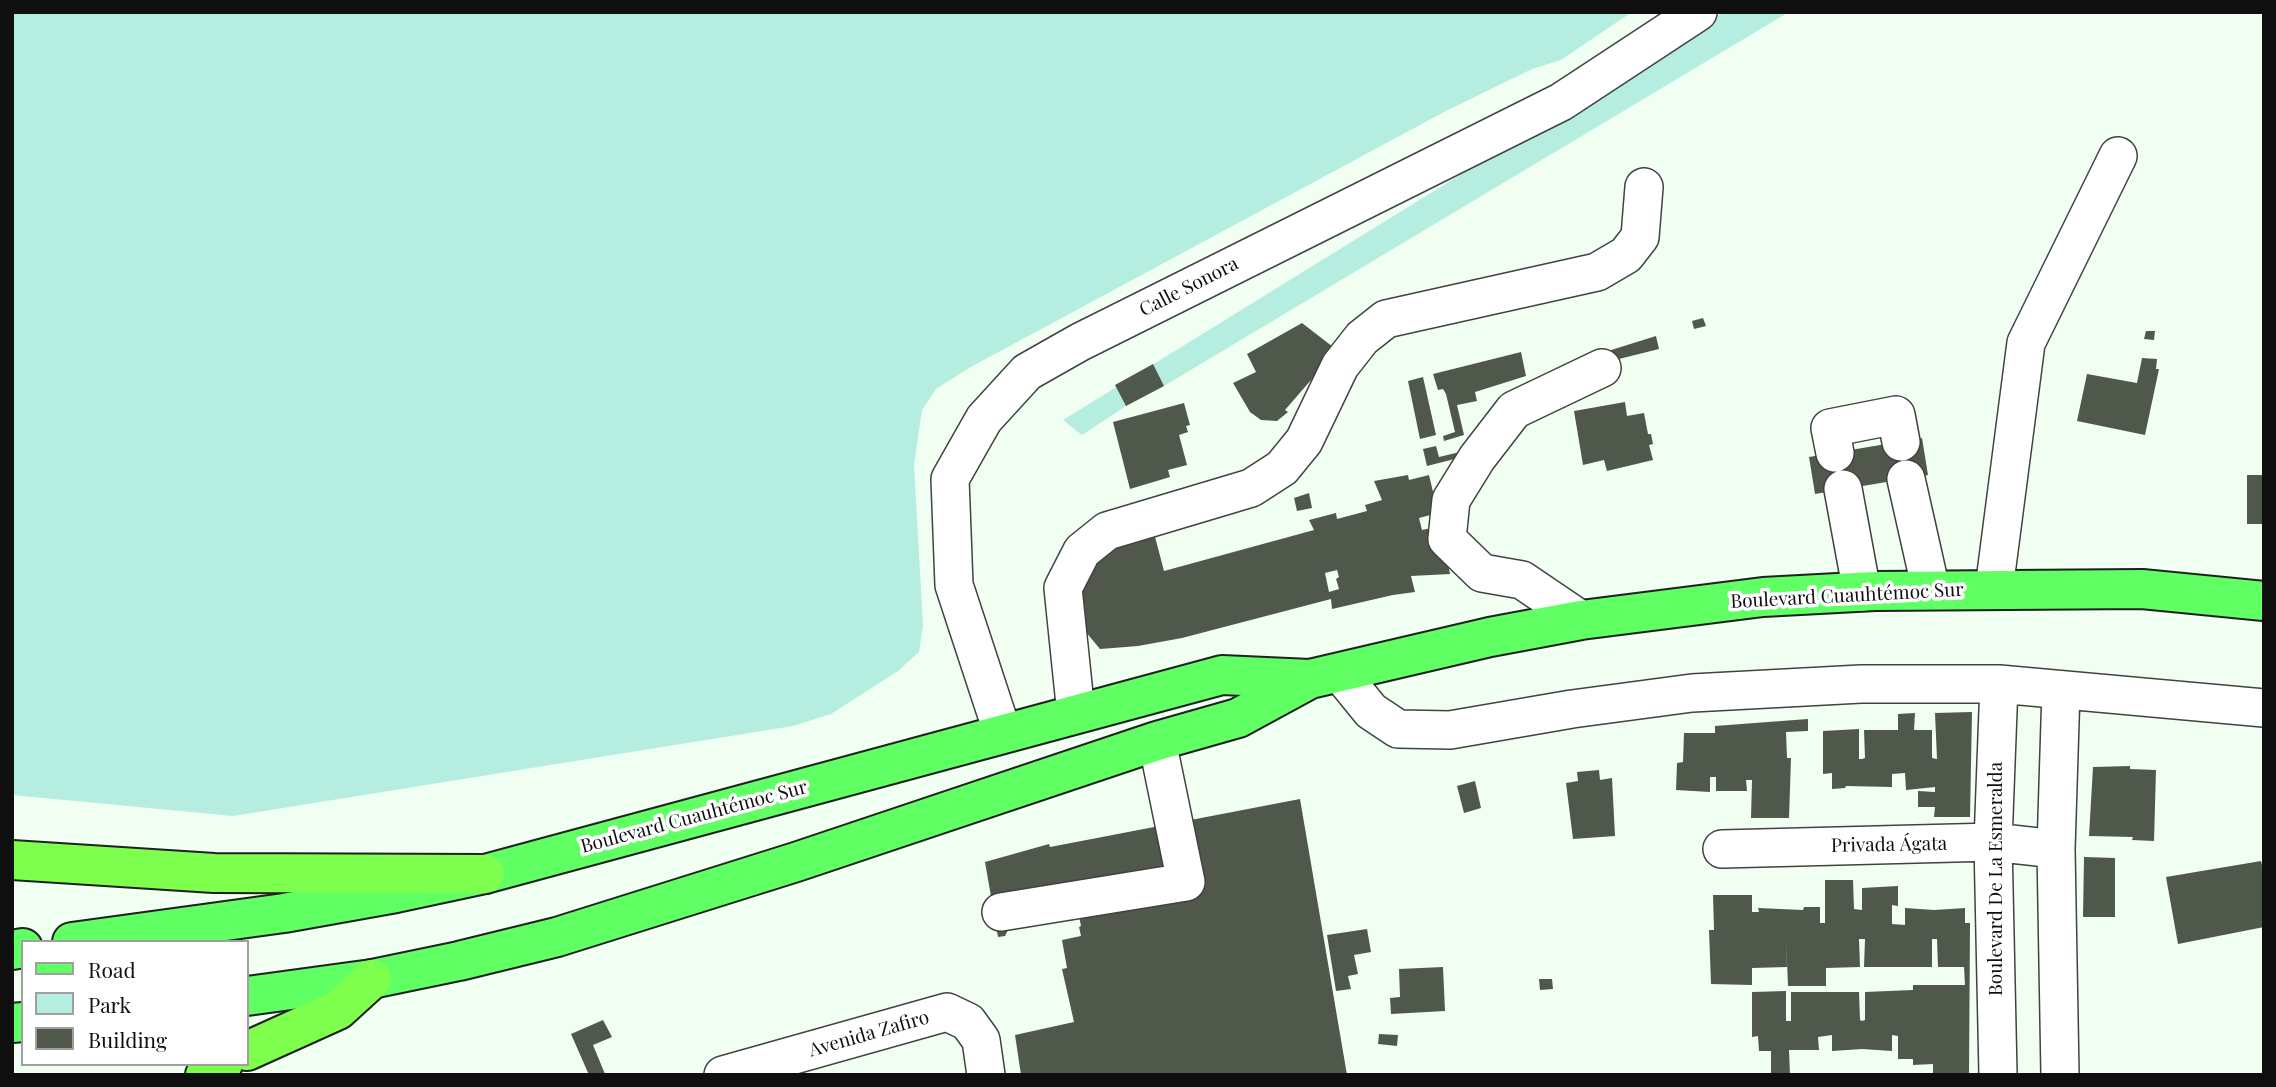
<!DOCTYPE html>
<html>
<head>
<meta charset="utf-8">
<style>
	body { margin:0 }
	#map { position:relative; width:2276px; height:1087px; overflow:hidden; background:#f0fff1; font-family:"Playfair Display",serif }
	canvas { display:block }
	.frame { position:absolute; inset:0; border:14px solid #0f0f0f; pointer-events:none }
	.legend { position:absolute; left:21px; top:940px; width:228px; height:126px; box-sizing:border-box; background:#fff; border:2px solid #9f9f9f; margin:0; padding:9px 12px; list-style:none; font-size:21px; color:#0f0f0f }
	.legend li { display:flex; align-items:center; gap:14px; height:35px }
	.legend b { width:35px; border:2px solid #9f9f9f }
</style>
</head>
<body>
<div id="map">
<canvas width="2276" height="1087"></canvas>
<div class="frame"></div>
<ul class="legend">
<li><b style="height:9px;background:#60ff64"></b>Road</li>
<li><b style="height:19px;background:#b5eee0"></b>Park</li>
<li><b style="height:19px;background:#4f584a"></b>Building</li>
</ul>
</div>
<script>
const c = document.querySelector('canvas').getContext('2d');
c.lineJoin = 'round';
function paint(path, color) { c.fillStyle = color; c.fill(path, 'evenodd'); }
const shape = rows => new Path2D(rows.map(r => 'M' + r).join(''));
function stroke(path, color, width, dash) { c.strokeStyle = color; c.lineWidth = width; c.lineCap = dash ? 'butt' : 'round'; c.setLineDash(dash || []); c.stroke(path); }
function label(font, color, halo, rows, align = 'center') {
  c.font = font + ' "Playfair Display",serif'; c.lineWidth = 7; c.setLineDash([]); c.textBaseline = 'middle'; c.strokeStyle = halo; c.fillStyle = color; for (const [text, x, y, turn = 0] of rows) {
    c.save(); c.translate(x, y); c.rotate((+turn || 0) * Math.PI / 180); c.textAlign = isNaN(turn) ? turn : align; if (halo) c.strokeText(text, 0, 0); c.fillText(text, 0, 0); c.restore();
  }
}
paint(shape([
	[12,12,1632,12,1561,60,1532,69,1444,112,969,368,936,389,922,410,914,465,923,625,919,652,898,671,831,714,793,726,233,816,12,795],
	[1724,12,1789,12,1164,386,1126,406,1082,435,1063,420]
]), '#b5eee0');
paint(shape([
	[1703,318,1706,326,1694,329,1692,321],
	[1302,323,1337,350,1285,410,1288,412,1277,421,1261,420,1250,412,1233,383,1256,372,1247,354],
	[2146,331,2155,331,2154,340,2144,339],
	[1656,336,1659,349,1611,361,1608,351],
	[1521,352,1526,376,1475,392,1477,401,1457,405,1464,435,1444,441,1443,436,1455,432,1446,394,1443,389,1438,390,1433,374],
	[2142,358,2157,359,2156,369,2159,369,2145,435,2077,421,2087,374,2137,383],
	[1153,364,1164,386,1126,406,1115,385],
	[1423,377,1436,435,1420,439,1408,381],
	[1625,402,1627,416,1644,413,1648,434,1651,434,1653,444,1649,445,1653,460,1607,471,1604,460,1583,465,1574,411],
	[1184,403,1190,425,1186,426,1188,432,1179,435,1187,465,1168,470,1170,477,1130,489,1113,422],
	[1922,438,1928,475,1815,494,1809,457],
	[1436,446,1439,457,1481,447,1482,452,1427,466,1423,449],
	[1408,475,1409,480,1429,475,1438,513,1419,518,1422,530,1441,526,1450,574,1411,576,1415,592,1393,595,1332,609,1331,599,1182,638,1138,646,1100,649,1085,631,1082,582,1107,544,1154,533,1164,571,1314,530,1309,520,1336,513,1337,519,1367,511,1365,505,1382,500,1374,481],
	[1337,570,1339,577,1336,579,1339,589,1329,592,1325,573],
	[2247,475,2264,475,2264,524,2247,524],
	[1309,493,1312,508,1297,511,1294,498],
	[1972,712,1970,817,1934,817,1935,807,1918,807,1918,791,1935,792,1935,787,1906,790,1905,773,1892,774,1892,787,1846,786,1845,788,1832,789,1832,773,1823,774,1823,731,1859,729,1859,759,1862,759,1865,758,1864,730,1898,730,1898,714,1915,713,1914,730,1932,730,1932,758,1937,759,1935,713],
	[1808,719,1808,731,1786,732,1787,758,1791,758,1789,818,1751,818,1752,780,1746,780,1747,791,1716,791,1716,777,1710,777,1710,792,1676,790,1677,763,1683,762,1684,733,1715,733,1715,726],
	[2130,766,2130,769,2156,770,2154,841,2132,840,2133,837,2089,836,2093,767],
	[1599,770,1600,780,1612,778,1615,836,1573,839,1566,783,1578,781,1577,772],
	[1475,781,1481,808,1464,813,1457,786],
	[1300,799,1347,1075,1021,1075,1015,1035,1074,1022,1062,969,1067,968,1062,940,1081,936,1079,927,1081,926,1072,881,1062,884,1015,916,1005,936,998,937,985,862,1049,844,1050,847],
	[2084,857,2115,858,2115,917,2083,917],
	[2261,861,2264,874,2264,927,2178,944,2166,877],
	[1825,880,1853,880,1854,909,1862,910,1862,888,1898,886,1898,906,1892,905,1892,924,1905,925,1905,908,1934,910,1965,908,1965,923,1970,923,1969,1075,1933,1075,1933,1064,1913,1065,1913,1059,1898,1059,1898,1036,1892,1035,1892,1051,1862,1049,1832,1051,1832,1035,1818,1037,1819,1050,1789,1050,1790,1075,1771,1075,1771,1051,1759,1051,1758,1036,1752,1037,1752,992,1786,991,1786,1021,1791,1021,1791,992,1859,992,1860,1020,1862,1021,1865,1020,1865,992,1913,990,1913,985,1965,985,1964,967,1938,967,1937,939,1932,939,1932,967,1864,967,1865,939,1859,939,1860,967,1826,968,1826,986,1788,986,1786,938,1787,967,1752,968,1752,985,1711,984,1709,930,1714,930,1713,895,1752,895,1752,912,1759,912,1758,908,1803,910,1804,907,1820,907,1820,923,1825,923],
	[1367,929,1371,952,1354,955,1358,974,1348,976,1351,989,1336,991,1327,935],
	[1443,967,1445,1011,1391,1014,1390,998,1400,997,1399,969],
	[1539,979,1552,979,1553,989,1540,990],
	[603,1020,612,1037,593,1045,605,1074,589,1075,571,1034],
	[1379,1034,1398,1035,1397,1046,1378,1044]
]), '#4f584a');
const minor = shape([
	[1835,453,1830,428,1896,415,1901,442],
	[1906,479,1931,590],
	[1843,489,1862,592],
	[1994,589,2026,343,2118,156],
	[1581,620,1522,580,1482,573,1447,539,1451,500,1477,458,1514,410,1602,368],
	[1340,673,1371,711,1398,729,1450,730,1572,709,1692,693,1861,684,1999,684,2264,708],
	[1076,714,1063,588,1082,551,1107,531,1251,488,1282,468,1304,441,1340,366,1362,338,1386,319,1597,272,1626,255,1640,237,1644,187],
	[1003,734,954,585,950,479,984,419,1027,372,1080,342,1561,102,1698,12],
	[1722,849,1993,842,2056,849],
	[1001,912,1186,882,1157,741],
	[723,1075,947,1012,968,1022,981,1040,986,1075],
	[1998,1075,1993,842,1999,684],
	[2060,1075,2056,849,2061,690]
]);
const major = shape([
	[72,942,284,913,396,893,485,874,1222,675,1310,679,1490,637,1581,620,1763,597,1875,591,2142,589,2264,601],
	[12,950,23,948],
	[247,996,372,979,459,961,557,937,796,862,1157,741,1238,718,1308,680],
	[12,1023,23,1022]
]);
const highway = shape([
	[12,860,214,873,485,874],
	[247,1051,338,1010,372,979],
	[205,1075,223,1064]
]);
stroke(minor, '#424242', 40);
stroke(major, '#202020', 42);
stroke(highway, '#202020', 42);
stroke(minor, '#fff', 37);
stroke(major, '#60ff64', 38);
stroke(highway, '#7eff4e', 38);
label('19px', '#0f0f0f', '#fff', [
	["Calle Sonora",1189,287,-27],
	["Boulevard Cuauhtémoc Sur",1847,596,-3],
	["Boulevard Cuauhtémoc Sur",694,817,-15],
	["Privada Ágata",1889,845,-1],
	["Boulevard De La Esmeralda",1996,879,-90],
	["Avenida Zafiro",869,1034,-16]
]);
</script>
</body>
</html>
